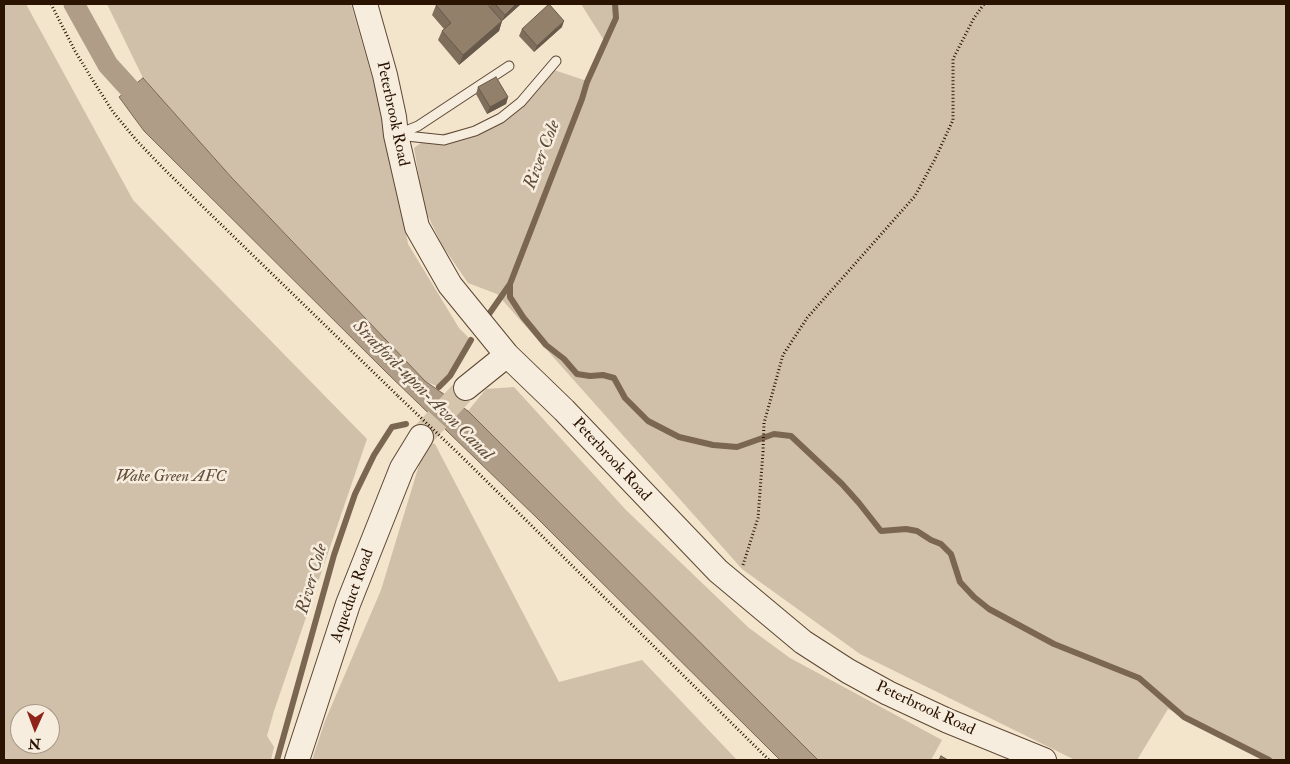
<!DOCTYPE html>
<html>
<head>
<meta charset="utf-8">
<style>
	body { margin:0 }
	#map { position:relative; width:1290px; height:764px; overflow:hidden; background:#f3e4cc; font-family:"IM FELL Double Pica",serif }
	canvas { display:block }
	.frame { position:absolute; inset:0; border:5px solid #2a1300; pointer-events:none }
	.north { position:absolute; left:10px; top:704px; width:50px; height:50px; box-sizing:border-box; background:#f7edde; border:1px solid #a59685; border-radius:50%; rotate:182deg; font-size:14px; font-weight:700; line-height:20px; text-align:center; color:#2a1300 }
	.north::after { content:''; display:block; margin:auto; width:18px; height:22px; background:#8f2418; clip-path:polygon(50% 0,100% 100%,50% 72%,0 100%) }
</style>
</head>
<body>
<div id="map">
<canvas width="1290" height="764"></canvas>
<div class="frame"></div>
<div class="north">N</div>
</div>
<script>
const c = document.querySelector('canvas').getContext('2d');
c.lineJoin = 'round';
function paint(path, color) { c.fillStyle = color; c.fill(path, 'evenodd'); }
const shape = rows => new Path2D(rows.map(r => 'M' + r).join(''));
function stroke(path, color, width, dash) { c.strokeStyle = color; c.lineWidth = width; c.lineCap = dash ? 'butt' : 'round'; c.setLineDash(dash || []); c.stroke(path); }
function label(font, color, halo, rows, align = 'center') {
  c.font = font + ' "IM FELL Double Pica",serif'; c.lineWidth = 5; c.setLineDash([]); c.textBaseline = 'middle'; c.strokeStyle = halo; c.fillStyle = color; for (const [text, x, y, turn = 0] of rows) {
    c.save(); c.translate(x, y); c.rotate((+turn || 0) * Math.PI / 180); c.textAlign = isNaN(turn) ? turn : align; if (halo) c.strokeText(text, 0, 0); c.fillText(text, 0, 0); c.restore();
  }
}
paint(shape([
	[4,4,26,4,133,200,367,439,274,711,267,736,274,747,271,760,4,760],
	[20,714,50,714,50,744,20,744],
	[107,4,351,4,386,126,408,244,459,328,471,340,450,376,439,387,425,381,232,178,143,78],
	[581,4,1286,4,1286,760,1269,760,1168,709,1137,760,1075,760,860,654,742,569,497,294,468,283,442,245,424,208,414,148,429,137,484,124,520,100,548,68,587,81,605,42],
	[514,387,626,510,749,628,790,658,942,740,931,760,818,760,468,411,486,389],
	[426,442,435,444,559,682,642,660,737,760,312,760,325,721,381,590]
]), '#d1c0a9');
const water = shape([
	[143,78,232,178,425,381,468,411,818,760,780,760,536,517,388,374,144,131,119,97,143,78]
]);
paint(water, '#af9d87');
stroke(water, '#7a6651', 1);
stroke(shape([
	[510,284,510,297,523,317,546,345,564,359,577,374,590,376,603,375,614,378,625,398,648,421,679,437,713,445,737,447,774,434,791,436,842,484,859,503,881,531,906,529,917,531,931,540,941,544,951,554,960,582,974,597,989,609,1054,644,1139,678,1184,717,1269,760],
	[489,314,510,284,582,99,587,82,616,18,615,4],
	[439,387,450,376,471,340],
	[277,760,334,555,355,494,374,455,392,427,406,424]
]), '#7a6651', 6);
stroke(shape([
	[74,4,108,65,149,110]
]), '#af9d87', 21);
stroke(shape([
	[421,437,466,388]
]), '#d5c5ad', 24, [24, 12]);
const service = shape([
	[396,135,418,126,509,66],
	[397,135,444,140,475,131,501,118,521,102,556,61]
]);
const tertiary = shape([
	[365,4,385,75,394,117,396,135,417,227,450,285,507,355,564,410,718,571,803,642,848,671,888,693,948,721,1044,760],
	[466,388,507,355],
	[297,760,348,604,402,468,421,437]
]);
stroke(service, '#5c4733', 11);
stroke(tertiary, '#5c4733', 26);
stroke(shape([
	[51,4,75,51,92,79,113,112,137,141,166,171,398,396],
	[459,454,769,760],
	[743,565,758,518,763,452,764,423,783,355,807,318,915,196,935,159,953,120,953,59,974,18,984,4]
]), '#2a1300', 3, [1, 2.5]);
stroke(service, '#f7edde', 9);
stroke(tertiary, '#f7edde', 24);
stroke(shape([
	[398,396,459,454]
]), '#2a1300', 3, [1, 2.5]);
paint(shape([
	[490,4,521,4,502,21,499,31,459,65,438,40,442,31,444,29,432,15,436,5,489,6],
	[562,27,534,52,519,36,522,29],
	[478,87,508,97,506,104,487,114,476,94]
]), '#7e6e5b');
paint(shape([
	[516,4,521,4,502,21,505,15],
	[502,21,499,31,459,65,463,55],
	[564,21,562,27,534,52,537,46],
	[508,97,506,104,487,114,490,107]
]), '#675a4a');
const building = shape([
	[437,4,487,4,502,21,463,55,442,31,451,23,436,5,437,4],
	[495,4,516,4,505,15,495,4],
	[549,4,564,21,537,46,522,29,549,4],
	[496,77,508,97,490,107,478,87,496,77],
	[941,756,948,760,939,760,941,756]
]);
paint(building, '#93806a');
stroke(building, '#675a4a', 1);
label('16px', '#2a1300', '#f7edde', [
	["Peterbrook Road",392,114,78],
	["Peterbrook Road",611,460,47],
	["Aqueduct Road",353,596,-70],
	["Peterbrook Road",925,709,25]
]);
label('italic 16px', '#64503b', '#f7edde', [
	["Wake Green AFC",171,478]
]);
label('italic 18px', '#5f4a36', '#f7edde', [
	["River Cole",543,155,-69],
	["Stratford-upon-Avon Canal",422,391,45],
	["River Cole",313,579,-74]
]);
</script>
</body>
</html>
